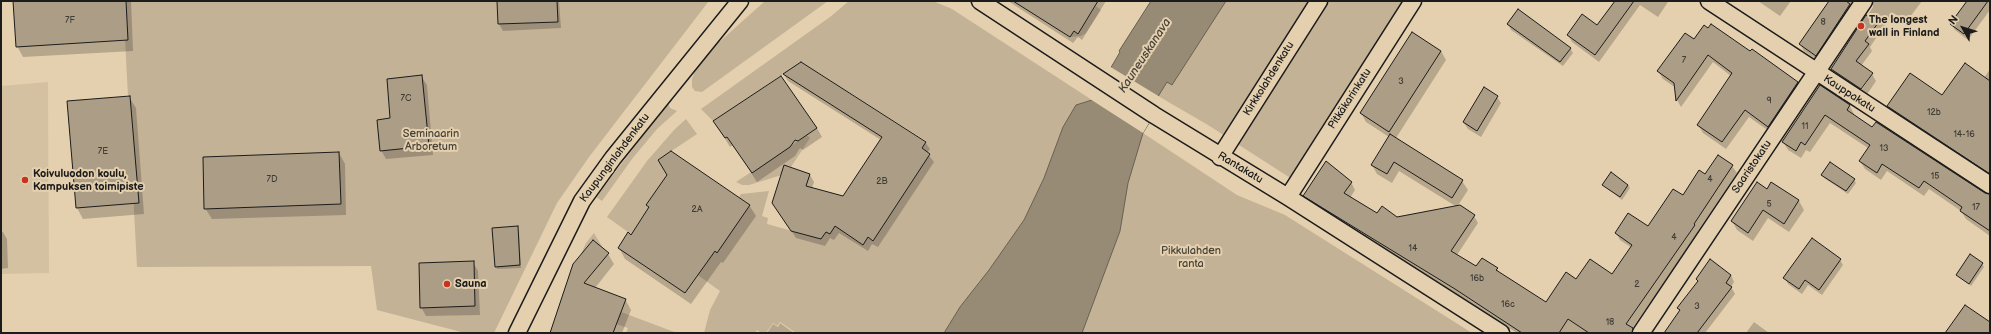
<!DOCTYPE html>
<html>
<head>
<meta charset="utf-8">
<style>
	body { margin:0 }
	#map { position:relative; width:1991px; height:334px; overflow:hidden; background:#e4d0ae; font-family:"Balsamiq Sans",sans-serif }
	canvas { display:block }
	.frame { position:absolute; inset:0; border:2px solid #1c1c1c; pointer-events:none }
	.north { position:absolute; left:1943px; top:8px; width:40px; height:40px; -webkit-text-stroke:3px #e4d0ae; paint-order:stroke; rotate:309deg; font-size:11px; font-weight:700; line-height:16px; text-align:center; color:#1c1c1c }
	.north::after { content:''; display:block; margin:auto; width:14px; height:18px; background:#1c1c1c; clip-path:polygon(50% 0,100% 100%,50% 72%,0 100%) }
</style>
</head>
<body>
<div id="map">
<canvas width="1991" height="334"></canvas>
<div class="frame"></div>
<div class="north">N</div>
</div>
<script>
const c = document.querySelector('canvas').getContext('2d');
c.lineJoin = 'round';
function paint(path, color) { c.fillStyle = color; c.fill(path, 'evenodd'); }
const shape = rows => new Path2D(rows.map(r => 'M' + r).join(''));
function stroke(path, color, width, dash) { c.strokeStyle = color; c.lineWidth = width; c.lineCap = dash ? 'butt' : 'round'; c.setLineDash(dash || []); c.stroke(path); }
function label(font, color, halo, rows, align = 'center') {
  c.font = font + ' "Balsamiq Sans",sans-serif'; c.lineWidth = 4; c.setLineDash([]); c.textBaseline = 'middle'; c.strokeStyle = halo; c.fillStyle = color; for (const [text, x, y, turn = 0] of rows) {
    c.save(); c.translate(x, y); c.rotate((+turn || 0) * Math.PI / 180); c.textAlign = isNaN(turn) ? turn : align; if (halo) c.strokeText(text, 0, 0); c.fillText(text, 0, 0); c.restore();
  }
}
paint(shape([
	[48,82,49,273,1,274,1,86]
]), '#d3c1a2');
paint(shape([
	[123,1,709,1,589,157,557,203,494,333,465,333,377,310,371,266,137,267],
	[765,1,828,1,702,92,695,91,692,87,692,79,695,70,717,44],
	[849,1,933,1,952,9,1092,100,1076,105,1063,127,1044,178,1024,220,989,270,960,307,944,333,796,333,780,322,777,326,773,323,766,333,761,333,757,330,755,333,704,333,710,310,720,291,653,243,649,247,607,217,647,161,674,130,686,119,697,134,658,160,669,173,647,205,717,252,750,205,739,197,741,194,769,191,762,216,768,218,767,224,821,239,826,232,830,234,835,226,863,245,868,237,873,241,930,154,922,148,926,141,801,62,713,121,701,109,830,17],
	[1226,1,1405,1,1343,94,1292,179,1208,125,1158,96,1167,82,1172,85],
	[1096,6,1101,10,1086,33,1081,36,1070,37,1074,31,1078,34],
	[668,103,670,108,677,111,657,129,632,159,602,201,596,197],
	[1143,133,1237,195,1285,215,1472,333,1082,333,1120,231,1128,183],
	[807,135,810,138,791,167,788,166,785,174,749,185,742,185,736,182],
	[594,233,603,248,593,240,580,256,586,243],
	[621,312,677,333,626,333,628,328,616,324]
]), '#c3b296');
const water = shape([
	[1151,1,1226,1,1172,85,1167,82,1146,116,1151,120,1143,133,1128,183,1120,231,1082,333,944,333,960,307,989,270,1024,220,1044,178,1063,127,1076,105,1092,100,1120,52,1119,51,1151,1]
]);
paint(water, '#978b76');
stroke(water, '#665f52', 1);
paint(shape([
	[1109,66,1160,97,1148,115,1152,118,1143,133,1090,99]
]), '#e4d0ae');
paint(shape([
	[14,1,131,1,133,51,23,57,17,46],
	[498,1,559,1,561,28,503,31,499,24],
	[1008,1,1106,1,1082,40,1078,37,1073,43],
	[1616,1,1668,2,1658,17,1640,5,1599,62,1572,42,1568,35,1597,27],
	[1758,1,1791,1,1780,16],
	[1830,1,1862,1,1820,62,1804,51,1800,44],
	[1873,1,1922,1,1907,21,1893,13,1870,47,1872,51,1861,66,1872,74,1876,81,1866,96,1860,92,1872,75,1870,75,1859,91,1836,77,1832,69,1873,7],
	[1968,1,1990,1,1990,10,1968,40,1955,30,1951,24],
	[1508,24,1570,48,1573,53,1563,66,1511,30],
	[1694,40,1750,53,1798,83,1802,90,1773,134,1749,117,1726,149,1703,133,1698,125,1731,76,1713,62,1681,107,1677,100,1676,88,1663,79,1658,71],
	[1441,51,1446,60,1396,138,1462,181,1468,190,1457,207,1399,171,1392,183,1377,174,1372,165,1389,137,1366,122,1361,113],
	[1990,69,1990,178,1893,114,1888,106,1942,96,1984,78],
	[784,75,925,142,930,149,927,153,934,162,878,247,872,244,868,251,839,233,834,240,830,238,825,246,796,238,778,211,784,166,810,175,814,182,812,188,843,198,881,140,788,81],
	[421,76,427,85,433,155,386,159,381,150,391,119],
	[1820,87,1850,106,1854,114,1853,115,1873,128,1984,194,1990,194,1990,236,1966,219,1961,211,1929,189,1924,196,1887,171,1881,180,1865,169,1860,161,1868,148,1830,123,1810,152,1806,150,1801,158,1788,150,1783,142],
	[129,97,136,108,144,214,83,219,77,208],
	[1497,97,1501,103,1481,137,1468,129,1464,123],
	[714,121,817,128,822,137,803,150,800,148,795,156,757,182,733,145,730,147],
	[339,153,345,164,346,215,212,219,205,208],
	[1830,163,1854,180,1856,183,1848,194,1824,178,1822,175],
	[1732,166,1737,173,1698,231,1699,233,1631,330,1632,333,1517,333,1309,203,1305,196,1351,182,1355,190,1350,198,1377,214,1397,218,1474,216,1478,223,1457,255,1477,268,1497,269,1500,274,1547,303,1576,280,1612,275,1632,248,1620,240,1616,233,1648,227,1706,176],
	[668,176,749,205,756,216,723,263,721,262,691,304,625,259,619,248,631,236,649,209,648,205],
	[1771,183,1799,201,1804,210,1789,232,1768,218,1753,241,1737,230,1732,221,1767,190],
	[1603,185,1628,185,1630,188,1622,200],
	[518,228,519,231,521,268,497,269,496,266],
	[1,232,3,232,7,239,8,268,1,269],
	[608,254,614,264,595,288,625,299,631,310,622,333,551,333,574,265],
	[1840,260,1843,265,1822,295,1808,285,1802,294,1788,284,1785,278],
	[473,262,478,271,480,315,426,316,421,307],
	[1982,264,1984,267,1971,286,1957,275],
	[1731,275,1734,282,1731,287,1735,294,1705,333,1666,333,1680,311,1678,308],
	[1754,322,1769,333,1746,333],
	[780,323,794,333,767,333,773,324,778,327]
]), '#0003');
const building = shape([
	[13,1,126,1,128,40,16,47,13,1],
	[497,1,557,1,558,22,498,24,497,1],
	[1013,1,1098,1,1078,34,1074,31,1070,37,1013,1],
	[1615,1,1634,1,1595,55,1567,35,1582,14,1597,25,1615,1],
	[1829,1,1846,1,1850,4,1816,56,1799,44,1829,1],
	[1967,1,1988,1,1964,34,1950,24,1967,1],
	[1518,9,1571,48,1560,62,1507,24,1518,9],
	[1866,15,1878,23,1865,41,1869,44,1856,61,1873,73,1861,89,1831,69,1866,15],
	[1711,24,1750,51,1752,49,1798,82,1768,127,1745,110,1722,142,1697,125,1732,73,1708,55,1676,101,1674,83,1657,71,1685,33,1694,39,1704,25,1708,28,1711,24],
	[1412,32,1441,51,1389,132,1360,113,1412,32],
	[801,62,926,142,922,148,930,154,873,241,868,237,863,245,835,226,830,234,826,232,821,239,791,231,772,203,784,165,810,174,806,186,843,196,882,137,783,74,801,62],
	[1965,63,1990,81,1990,174,1887,106,1910,73,1942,95,1965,63],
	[422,75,429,146,380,151,377,120,390,118,387,79,422,75],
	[781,76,817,128,798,141,795,140,790,147,752,173,727,137,725,138,713,121,781,76],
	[1820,85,1850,105,1847,110,1872,127,1876,122,1985,193,1990,194,1990,231,1960,211,1962,207,1924,181,1919,188,1882,164,1877,173,1859,161,1870,145,1825,115,1805,145,1801,142,1796,151,1782,142,1820,85],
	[1484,87,1498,96,1477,131,1463,122,1484,87],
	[130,96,139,203,76,208,67,101,130,96],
	[1390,134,1463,180,1452,198,1394,162,1387,174,1371,165,1390,134],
	[671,151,750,205,717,253,715,251,685,293,618,248,628,232,631,235,649,207,646,205,667,175,658,160,671,151],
	[339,152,341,204,204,209,203,157,339,152],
	[1718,155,1733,165,1694,224,1695,225,1626,324,1633,328,1632,333,1589,333,1568,319,1559,333,1522,333,1455,289,1303,196,1326,161,1352,182,1344,193,1377,213,1382,206,1397,217,1460,205,1475,215,1451,251,1476,266,1482,258,1498,268,1496,270,1546,302,1566,272,1576,279,1590,259,1612,274,1632,245,1615,233,1628,213,1648,226,1673,189,1683,195,1699,170,1705,174,1718,155],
	[1830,162,1855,179,1846,191,1821,175,1830,162],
	[1611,172,1628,185,1620,197,1602,185,1611,172],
	[1757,182,1767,189,1771,182,1799,200,1784,224,1763,210,1748,233,1731,221,1757,182],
	[518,226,520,265,495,267,492,228,518,226],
	[1812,238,1841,259,1819,290,1805,280,1799,289,1783,278,1812,238],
	[593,240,609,253,584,283,626,299,613,333,550,333,573,264,593,240],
	[1970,254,1983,263,1969,284,1956,275,1970,254],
	[1710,259,1731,275,1726,283,1732,287,1697,333,1664,333,1680,310,1677,308,1698,281,1696,279,1710,259],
	[474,261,475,306,420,308,419,263,474,261],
	[1965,305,1990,322,1990,333,1945,333,1965,305]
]);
paint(building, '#ac9e86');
stroke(building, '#1c1c1c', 1);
const street = shape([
	[980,1,1154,115,1288,197,1501,333],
	[1709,1,1990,185],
	[1220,157,1319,1],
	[1288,197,1413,1],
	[517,333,582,201,613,158,740,1],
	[1641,333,1864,1]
]);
stroke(street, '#1c1c1c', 19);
stroke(street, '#e4d0ae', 16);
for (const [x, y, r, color] of [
	[1861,26,4,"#c8321e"],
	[25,180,4,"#c8321e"],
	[447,284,4,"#c8321e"]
]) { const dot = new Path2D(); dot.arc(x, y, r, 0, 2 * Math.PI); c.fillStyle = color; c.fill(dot); stroke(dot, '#e4d0ae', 1.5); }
label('9px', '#403c36', null, [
	["7F",70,21],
	["8",1823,23],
	["7",1684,61],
	["3",1401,82],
	["7C",406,99],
	["9",1769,101],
	["12b",1934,113],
	["11",1805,127],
	["14-16",1964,135],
	["13",1884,149],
	["7E",103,152],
	["15",1935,177],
	["7D",272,180],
	["4",1710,180],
	["2B",882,182],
	["5",1769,205],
	["17",1976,208],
	["2A",697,210],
	["4",1674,238],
	["14",1413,249],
	["16b",1477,279],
	["2",1637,285],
	["16c",1508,305],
	["3",1697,307],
	["18",1610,323]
]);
label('bold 11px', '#1c1c1c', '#e4d0ae', [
	["The longest",1869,20],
	["wall in Finland",1869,33],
	["Koivuluodon koulu,",33,174],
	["Kampuksen toimipiste",33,187],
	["Sauna",455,284]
], 'left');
label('11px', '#1c1c1c', '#e4d0ae', [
	["Kirkkolahdenkatu",1269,79,-58],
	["Kauppakatu",1849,94,33],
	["Pitkäkarinkatu",1350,99,-57],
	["Kaupunginlahdenkatu",615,158,-53],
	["Saaristokatu",1752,167,-56],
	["Rantakatu",1240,168,31]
]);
label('11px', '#46423a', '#e4d0ae', [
	["Seminaarin",431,134],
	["Arboretum",431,147],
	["Pikkulahden",1191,251],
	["ranta",1191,264]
]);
label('italic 12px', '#47433c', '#e4d0ae', [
	["Kauneuskanava",1145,56,-57]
]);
</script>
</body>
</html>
